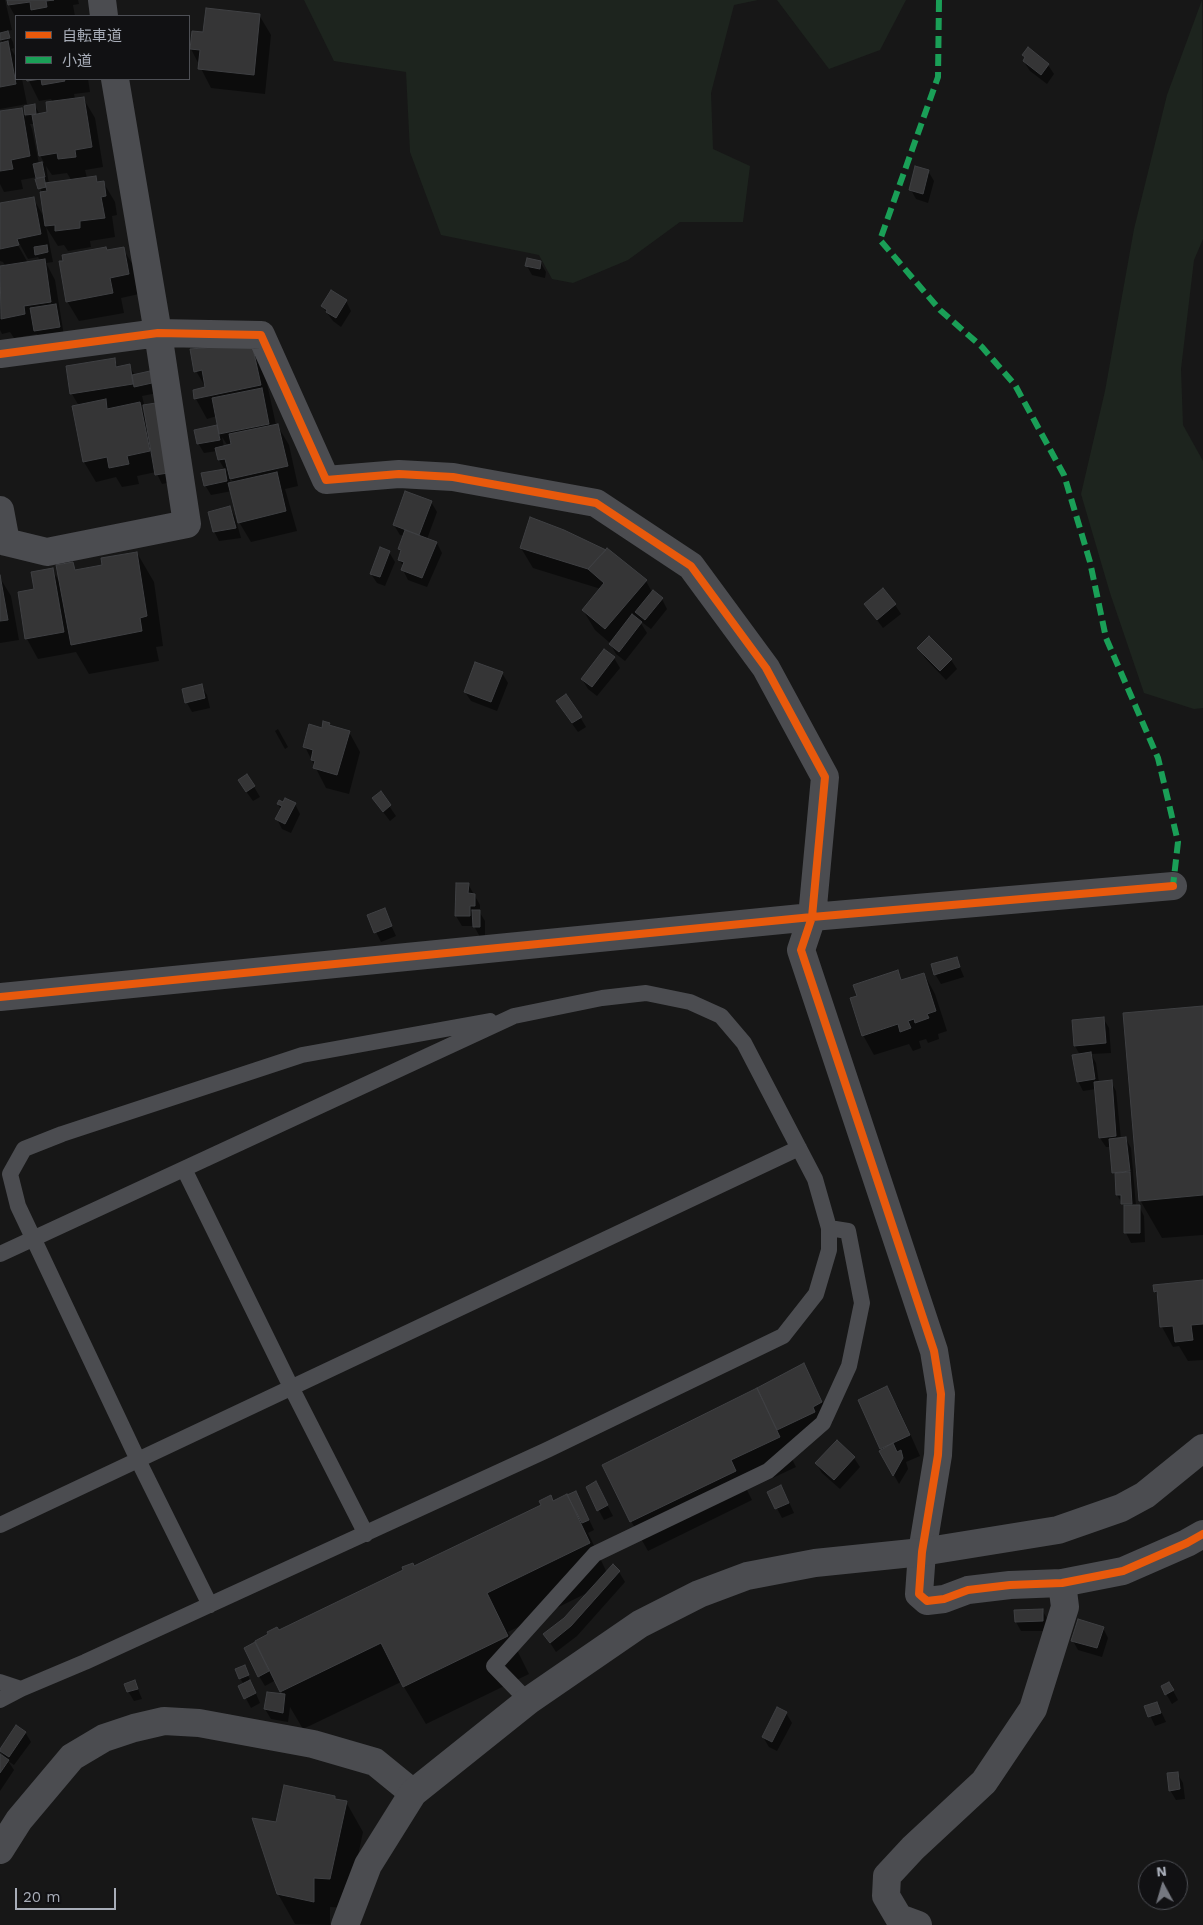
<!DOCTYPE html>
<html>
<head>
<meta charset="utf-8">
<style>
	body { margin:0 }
	#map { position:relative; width:1203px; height:1925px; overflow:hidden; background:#171717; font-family:"Work Sans","Noto Sans JP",sans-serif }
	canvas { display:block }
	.legend { position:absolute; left:15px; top:15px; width:175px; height:65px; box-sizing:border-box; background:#111113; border:1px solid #4d4f55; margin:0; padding:6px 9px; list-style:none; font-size:15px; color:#a8adb8 }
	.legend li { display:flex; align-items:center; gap:10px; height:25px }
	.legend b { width:25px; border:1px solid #4d4f55 }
	.north { position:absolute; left:1138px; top:1860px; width:50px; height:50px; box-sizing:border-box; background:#111113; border:1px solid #4d4f55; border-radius:50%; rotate:354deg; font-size:14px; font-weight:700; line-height:20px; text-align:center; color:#a8adb8 }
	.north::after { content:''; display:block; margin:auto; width:18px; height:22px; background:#757880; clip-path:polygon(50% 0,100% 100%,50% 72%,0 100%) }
	.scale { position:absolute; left:15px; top:1888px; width:101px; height:22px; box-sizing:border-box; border:2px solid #a8adb8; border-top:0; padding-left:6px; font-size:15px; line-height:18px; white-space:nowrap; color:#a8adb8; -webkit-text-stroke:4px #111113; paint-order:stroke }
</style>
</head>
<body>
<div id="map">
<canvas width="1203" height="1925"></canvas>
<ul class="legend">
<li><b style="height:6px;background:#e8590c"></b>自転車道</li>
<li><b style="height:6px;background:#1a9f57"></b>小道</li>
</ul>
<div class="north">N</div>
<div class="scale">20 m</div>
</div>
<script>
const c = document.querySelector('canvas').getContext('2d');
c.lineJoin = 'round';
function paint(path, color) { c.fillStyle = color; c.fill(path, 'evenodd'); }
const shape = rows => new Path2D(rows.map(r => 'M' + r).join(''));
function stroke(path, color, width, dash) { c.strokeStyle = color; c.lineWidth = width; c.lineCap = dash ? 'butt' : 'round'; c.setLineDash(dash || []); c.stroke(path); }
paint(shape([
	[304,0,758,0,734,5,711,93,713,149,750,166,743,222,680,222,628,260,573,283,552,279,539,255,441,235,410,152,406,72,334,61],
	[777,0,906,0,880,50,829,69],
	[1202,0,1203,239,1194,260,1181,369,1183,425,1203,461,1203,708,1194,709,1144,693,1110,593,1081,494,1105,391,1134,229,1167,95]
]), '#1d241e');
paint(shape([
	[0,0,5,0,12,30,7,31,13,42,14,48,11,49,16,57,16,79,22,79,27,104,0,109,0,44,3,43,0,38],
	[8,0,78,0,79,4,73,5,75,16,16,16,16,18,9,5],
	[259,15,271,35,265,94,211,88,191,49,205,34],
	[1023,55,1048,65,1054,74,1047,84,1030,71,1024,62,1026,59],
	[28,79,88,79,90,92,74,94,75,99,83,98,95,118,103,167,85,170,87,178,95,177,99,183,103,182,115,202,117,215,112,216,115,237,90,241,91,247,68,251,64,245,58,246,46,227,53,262,46,263,55,280,64,336,41,340,37,334,14,338,10,332,2,334,0,330,0,268,6,267,3,262,0,261,0,205,33,198,45,219,42,193,37,177,21,180,23,189,4,192,0,184,0,113,21,109,26,118,25,107,35,106,40,115,49,113,53,102,51,99,39,101],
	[30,124,35,124,40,155,44,163,39,164,32,129],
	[46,166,52,175,67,173,72,181,49,184],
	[17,239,28,259,38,257,40,261,28,263,15,240],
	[928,171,934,181,928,203,916,199,911,190],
	[123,249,135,268,139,294,121,298,124,313,79,321,67,301,107,251],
	[540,262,546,272,545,278,532,275,527,266],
	[346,301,351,311,341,327,333,321,322,306],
	[251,345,263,365,276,425,277,425,289,445,298,486,285,489,297,531,251,542,239,522,232,491,211,495,205,485,225,470,219,460,217,451,204,453,198,443,216,426,220,432,217,416,207,419,196,399,206,388,196,371],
	[222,437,228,446,224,447],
	[230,480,232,480,234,483,230,484],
	[114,360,119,368,129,366,135,375,149,373,157,393,142,396,144,404,140,405,173,482,162,484,156,472,137,476,139,484,122,487,116,477,96,482,84,462,79,406,72,394],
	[431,502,437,512,427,539,437,543,442,553,427,587,408,580,403,570,404,567,399,560,402,553,399,549,404,536,400,535,394,525],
	[230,507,235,517,241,538,219,541,214,531],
	[531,519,646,581,652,592,662,599,667,609,651,629,639,620,647,633,625,661,616,654,610,643,595,630,583,610,601,589,533,568,521,548],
	[389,552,395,562,385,586,377,583,371,574],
	[137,553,154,582,163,646,156,647,159,661,89,674,76,652,38,659,27,639,19,593,36,590,52,570,61,584,72,564,77,571,104,566],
	[0,578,11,596,19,640,0,643],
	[865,604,895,605,901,614,883,628],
	[919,648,951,660,957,669,946,680,925,658],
	[614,658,620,668,597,696,588,689,582,679],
	[502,673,508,683,497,711,471,701,465,692],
	[201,686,207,695,210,708,192,712,187,703],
	[563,711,580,717,586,727,578,732],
	[329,724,331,727,349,732,360,752,349,794,326,788,305,747],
	[278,729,288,747,285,749,275,731],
	[247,775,260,797,253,801,245,790],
	[380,793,396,816,390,821,380,808],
	[278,804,295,804,300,814,291,833,282,829,277,819,281,810],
	[468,884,480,905,480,913,485,921,485,936,480,937,474,926,462,926,456,916],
	[384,910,396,936,381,942,376,932],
	[956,958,964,977,941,984,935,974],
	[897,972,902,981,924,974,935,994,947,1031,938,1034,939,1039,928,1043,926,1039,919,1041,921,1048,913,1051,909,1044,874,1055,863,1035,858,996],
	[1203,1007,1203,1235,1162,1238,1140,1200],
	[1103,1018,1109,1028,1111,1053,1091,1054,1096,1063,1099,1083,1111,1082,1116,1091,1121,1139,1126,1139,1131,1148,1136,1206,1139,1206,1144,1216,1145,1242,1131,1243,1126,1233,1125,1208,1117,1195,1117,1178,1114,1172,1111,1147,1106,1147,1100,1138,1096,1089,1083,1091,1078,1081,1080,1055,1075,1046],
	[1203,1281,1203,1360,1188,1361,1179,1346,1173,1347,1162,1327,1158,1297,1155,1291],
	[803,1364,833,1422,823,1427,825,1432,790,1449,785,1445,796,1467,747,1490,752,1500,648,1551,631,1521,767,1405],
	[886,1388,898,1407,920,1456,906,1462,908,1469,899,1484,881,1452,882,1451,881,1448],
	[854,1458,860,1467,840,1489,822,1473,816,1463],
	[587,1488,601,1493,613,1516,604,1520],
	[576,1492,594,1530,588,1533,607,1573,619,1572,625,1582,577,1636,556,1652,545,1635,564,1619,589,1592,508,1632,529,1674,426,1724,401,1682,303,1729,290,1707,288,1722,271,1719,265,1709,283,1695,276,1680,265,1686,259,1676,261,1655,278,1631,553,1502,571,1503],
	[769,1493,786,1496,794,1513,782,1518],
	[1042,1610,1048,1620,1048,1631,1021,1631,1016,1622],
	[1103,1628,1108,1638,1102,1657,1078,1650,1073,1641],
	[244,1666,260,1703,251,1708,240,1687,244,1685,240,1678],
	[135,1682,142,1699,134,1701,128,1691],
	[1169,1683,1178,1700,1172,1704,1162,1687],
	[1157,1703,1166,1722,1155,1726,1146,1707],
	[786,1713,792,1723,777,1751,769,1747,763,1737],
	[25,1732,31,1742,14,1765,8,1761,14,1770,0,1791,0,1755,6,1759,0,1750],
	[1177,1773,1183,1783,1185,1799,1176,1800,1170,1790],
	[334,1797,336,1800,346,1802,363,1832,347,1908,330,1907,330,1925,295,1924,278,1894,277,1823]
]), '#0007');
const building = shape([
	[7,0,54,0,46,1,47,7,31,10,30,2,8,5,7,0],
	[206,8,260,14,254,75,198,69,200,50,190,49,192,31,203,32,206,8],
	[8,31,10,38,0,40,0,33,8,31],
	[8,41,16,84,0,87,0,43,8,41],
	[1028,47,1049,64,1041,75,1023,61,1025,57,1022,55,1028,47],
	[26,79,64,79,65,81,42,85,41,79,27,81,26,79],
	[84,97,92,147,75,150,76,157,58,159,57,153,39,156,32,115,47,112,46,102,84,97],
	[35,104,36,114,25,115,24,106,35,104],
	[22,108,30,156,11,160,13,169,0,171,0,111,22,108],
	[42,162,45,177,36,178,33,164,42,162],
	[915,166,929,170,923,194,909,190,915,166],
	[96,176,97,182,104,181,106,196,101,197,105,218,80,221,80,228,55,231,55,225,45,226,40,192,47,191,45,183,96,176],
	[44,177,46,187,38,189,35,179,44,177],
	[34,197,41,234,17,239,19,245,0,249,0,203,34,197],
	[47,245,48,252,35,255,34,247,47,245],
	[106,247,107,250,124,247,129,274,110,278,113,293,66,302,59,261,63,261,62,255,106,247],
	[527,258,541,261,540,269,525,266,527,258],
	[45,259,51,302,24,306,25,314,1,319,0,266,45,259],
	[331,290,347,300,336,318,326,312,327,310,321,306,331,290],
	[56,304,60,327,34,331,30,308,56,304],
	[252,344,261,385,194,399,193,390,205,387,202,370,194,372,190,349,252,344],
	[115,358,116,367,130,364,133,384,70,394,66,366,115,358],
	[150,371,152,383,134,387,132,375,150,371],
	[262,388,269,424,219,434,212,398,262,388],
	[106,399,107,409,140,402,150,451,127,456,129,464,109,468,107,457,83,462,72,406,106,399],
	[156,403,168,473,155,475,143,405,156,403],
	[278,424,288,466,230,479,225,459,218,460,215,448,231,444,229,434,278,424],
	[217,425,220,440,197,444,194,430,217,425],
	[225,469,227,481,204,486,201,473,225,469],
	[277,472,286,511,238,523,228,483,277,472],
	[405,491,432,501,419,535,393,525,405,491],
	[230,506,236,528,213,532,208,512,230,506],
	[530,517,564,530,606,550,588,569,520,548,530,517],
	[405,530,437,542,422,578,401,570,404,562,398,560,401,550,398,549,405,530],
	[380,547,390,551,380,577,370,574,380,547],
	[607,548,647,580,605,629,582,610,604,583,588,569,607,548],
	[137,552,147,616,140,618,142,631,71,645,56,565,73,562,75,570,102,565,101,558,137,552],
	[53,568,64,632,25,639,18,592,34,589,31,572,53,568],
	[0,575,8,620,0,621,0,575],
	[883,588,896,604,877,620,864,604,883,588],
	[653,590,663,598,645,620,635,612,653,590],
	[632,614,642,622,619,652,609,644,632,614],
	[929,636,952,659,940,671,917,648,929,636],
	[604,649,615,657,592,687,581,679,604,649],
	[475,662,503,672,491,702,464,692,475,662],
	[202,684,205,698,185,703,182,689,202,684],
	[566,694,582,717,572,723,556,701,566,694],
	[323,721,330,723,329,725,350,731,337,775,313,768,315,761,311,760,313,750,303,747,309,724,322,728,323,721],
	[247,774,255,786,246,792,238,780,247,774],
	[381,791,391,805,383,812,372,798,381,791],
	[285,798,296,803,285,824,275,819,282,806,277,804,279,800,283,802,285,798],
	[456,883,469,883,468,893,475,894,475,906,470,906,470,916,455,916,456,883],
	[385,908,392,926,374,933,367,915,385,908],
	[472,910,480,910,480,927,473,927,472,910],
	[957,957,960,967,934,975,931,964,957,957],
	[898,970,901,980,924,973,936,1011,927,1014,929,1018,915,1023,914,1019,908,1021,911,1028,900,1032,898,1024,862,1036,850,998,857,996,853,985,898,970],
	[1203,1006,1203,1195,1139,1201,1123,1013,1203,1006],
	[1104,1017,1106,1043,1074,1046,1072,1020,1104,1017],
	[1091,1052,1095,1079,1077,1082,1072,1055,1091,1052],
	[1112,1080,1116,1136,1099,1138,1094,1082,1112,1080],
	[1126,1137,1130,1171,1112,1173,1109,1139,1126,1137],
	[1130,1172,1132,1204,1121,1204,1121,1195,1116,1195,1115,1173,1130,1172],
	[1124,1205,1140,1205,1140,1233,1124,1233,1124,1205],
	[1203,1280,1203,1324,1191,1325,1193,1340,1175,1342,1173,1326,1160,1327,1157,1291,1154,1292,1153,1285,1203,1280],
	[804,1363,822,1402,813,1407,815,1412,777,1430,757,1388,804,1363],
	[887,1386,910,1435,880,1449,858,1400,887,1386],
	[757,1388,780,1437,731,1460,736,1471,630,1522,602,1465,757,1388],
	[837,1440,855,1457,834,1480,815,1463,837,1440],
	[893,1443,897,1452,901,1450,903,1458,893,1476,879,1451,893,1443],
	[596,1481,608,1505,597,1511,586,1487,596,1481],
	[781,1485,789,1503,775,1509,767,1492,781,1485],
	[576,1491,589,1520,582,1523,567,1495,576,1491],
	[567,1494,590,1543,487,1593,508,1636,403,1687,381,1643,280,1692,255,1641,268,1634,267,1632,277,1627,279,1630,403,1570,402,1567,413,1563,414,1566,541,1505,539,1501,551,1495,553,1501,567,1494],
	[613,1564,620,1571,571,1626,550,1643,543,1634,564,1618,613,1564],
	[1043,1609,1043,1621,1015,1622,1014,1610,1043,1609],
	[1078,1619,1104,1627,1097,1648,1071,1641,1078,1619],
	[255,1642,269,1671,258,1677,244,1648,255,1642],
	[245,1665,249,1675,239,1679,235,1669,245,1665],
	[135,1680,138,1689,127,1692,124,1684,135,1680],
	[250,1680,256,1693,244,1699,238,1686,250,1680],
	[1169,1682,1174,1690,1165,1695,1161,1686,1169,1682],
	[267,1692,285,1694,283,1713,264,1709,267,1692],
	[1157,1702,1161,1713,1148,1717,1144,1706,1157,1702],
	[777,1707,787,1712,772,1742,762,1737,777,1707],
	[16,1725,26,1732,9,1757,0,1751,0,1749,16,1725],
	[0,1754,9,1760,0,1773,0,1754],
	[1178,1772,1180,1789,1169,1791,1167,1773,1178,1772],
	[284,1785,335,1796,335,1799,347,1801,330,1879,314,1878,314,1902,277,1894,252,1818,276,1822,284,1785]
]);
paint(building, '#353536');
stroke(building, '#3f4043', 1);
stroke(shape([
	[184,1169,291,1387,366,1534],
	[0,1254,514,1016,602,998,646,993,690,1002,721,1016,744,1043,815,1179,829,1228,829,1250,816,1294,783,1336,547,1450,85,1662,21,1689,0,1682],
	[0,1525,799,1148],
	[210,1605,138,1460,18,1206,10,1174,24,1149,62,1134,302,1055,490,1021],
	[0,1700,21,1689],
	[528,1701,494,1666,595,1554,768,1471,823,1423,849,1366,862,1303,848,1231,829,1228]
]), '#4b4c50', 16);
stroke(shape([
	[102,0,104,16],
	[0,354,158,333,261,335,326,480,399,474,453,477,596,503,691,566,766,668,825,777,812,917,801,950,934,1351,941,1394,938,1455,922,1552,919,1594,927,1601,944,1599,968,1590,1010,1585,1062,1583,1123,1571,1187,1543,1203,1534],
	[0,510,6,542,47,552,187,524,158,333,115,79],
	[0,997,812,917,1173,886],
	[0,1850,19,1820,72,1757,104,1738,134,1728,164,1721,199,1723,313,1744,375,1762,413,1793],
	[918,1925,899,1918,886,1896,887,1876,913,1848,984,1782,1033,1709,1065,1607,1062,1583]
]), '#4b4c50', 28);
stroke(shape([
	[345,1925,368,1865,413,1793,528,1701,640,1624,699,1594,747,1576,815,1563,922,1552,1058,1530,1121,1508,1145,1495,1203,1448]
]), '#4b4c50', 28);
stroke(shape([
	[939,0,938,77,880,240,940,310,982,347,1015,385,1064,475,1090,562,1106,638,1158,758,1178,842,1173,886]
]), '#1a9f57', 6, [12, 6]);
stroke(shape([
	[0,354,158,333,261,335,326,480,399,474,453,477,596,503,691,566,766,668,825,777,812,917,801,950,934,1351,941,1394,938,1455,922,1552,919,1594,927,1601,944,1599,968,1590,1010,1585,1062,1583,1123,1571,1187,1543,1203,1534],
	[0,997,812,917,1173,886]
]), '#e8590c', 8);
</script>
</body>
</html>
